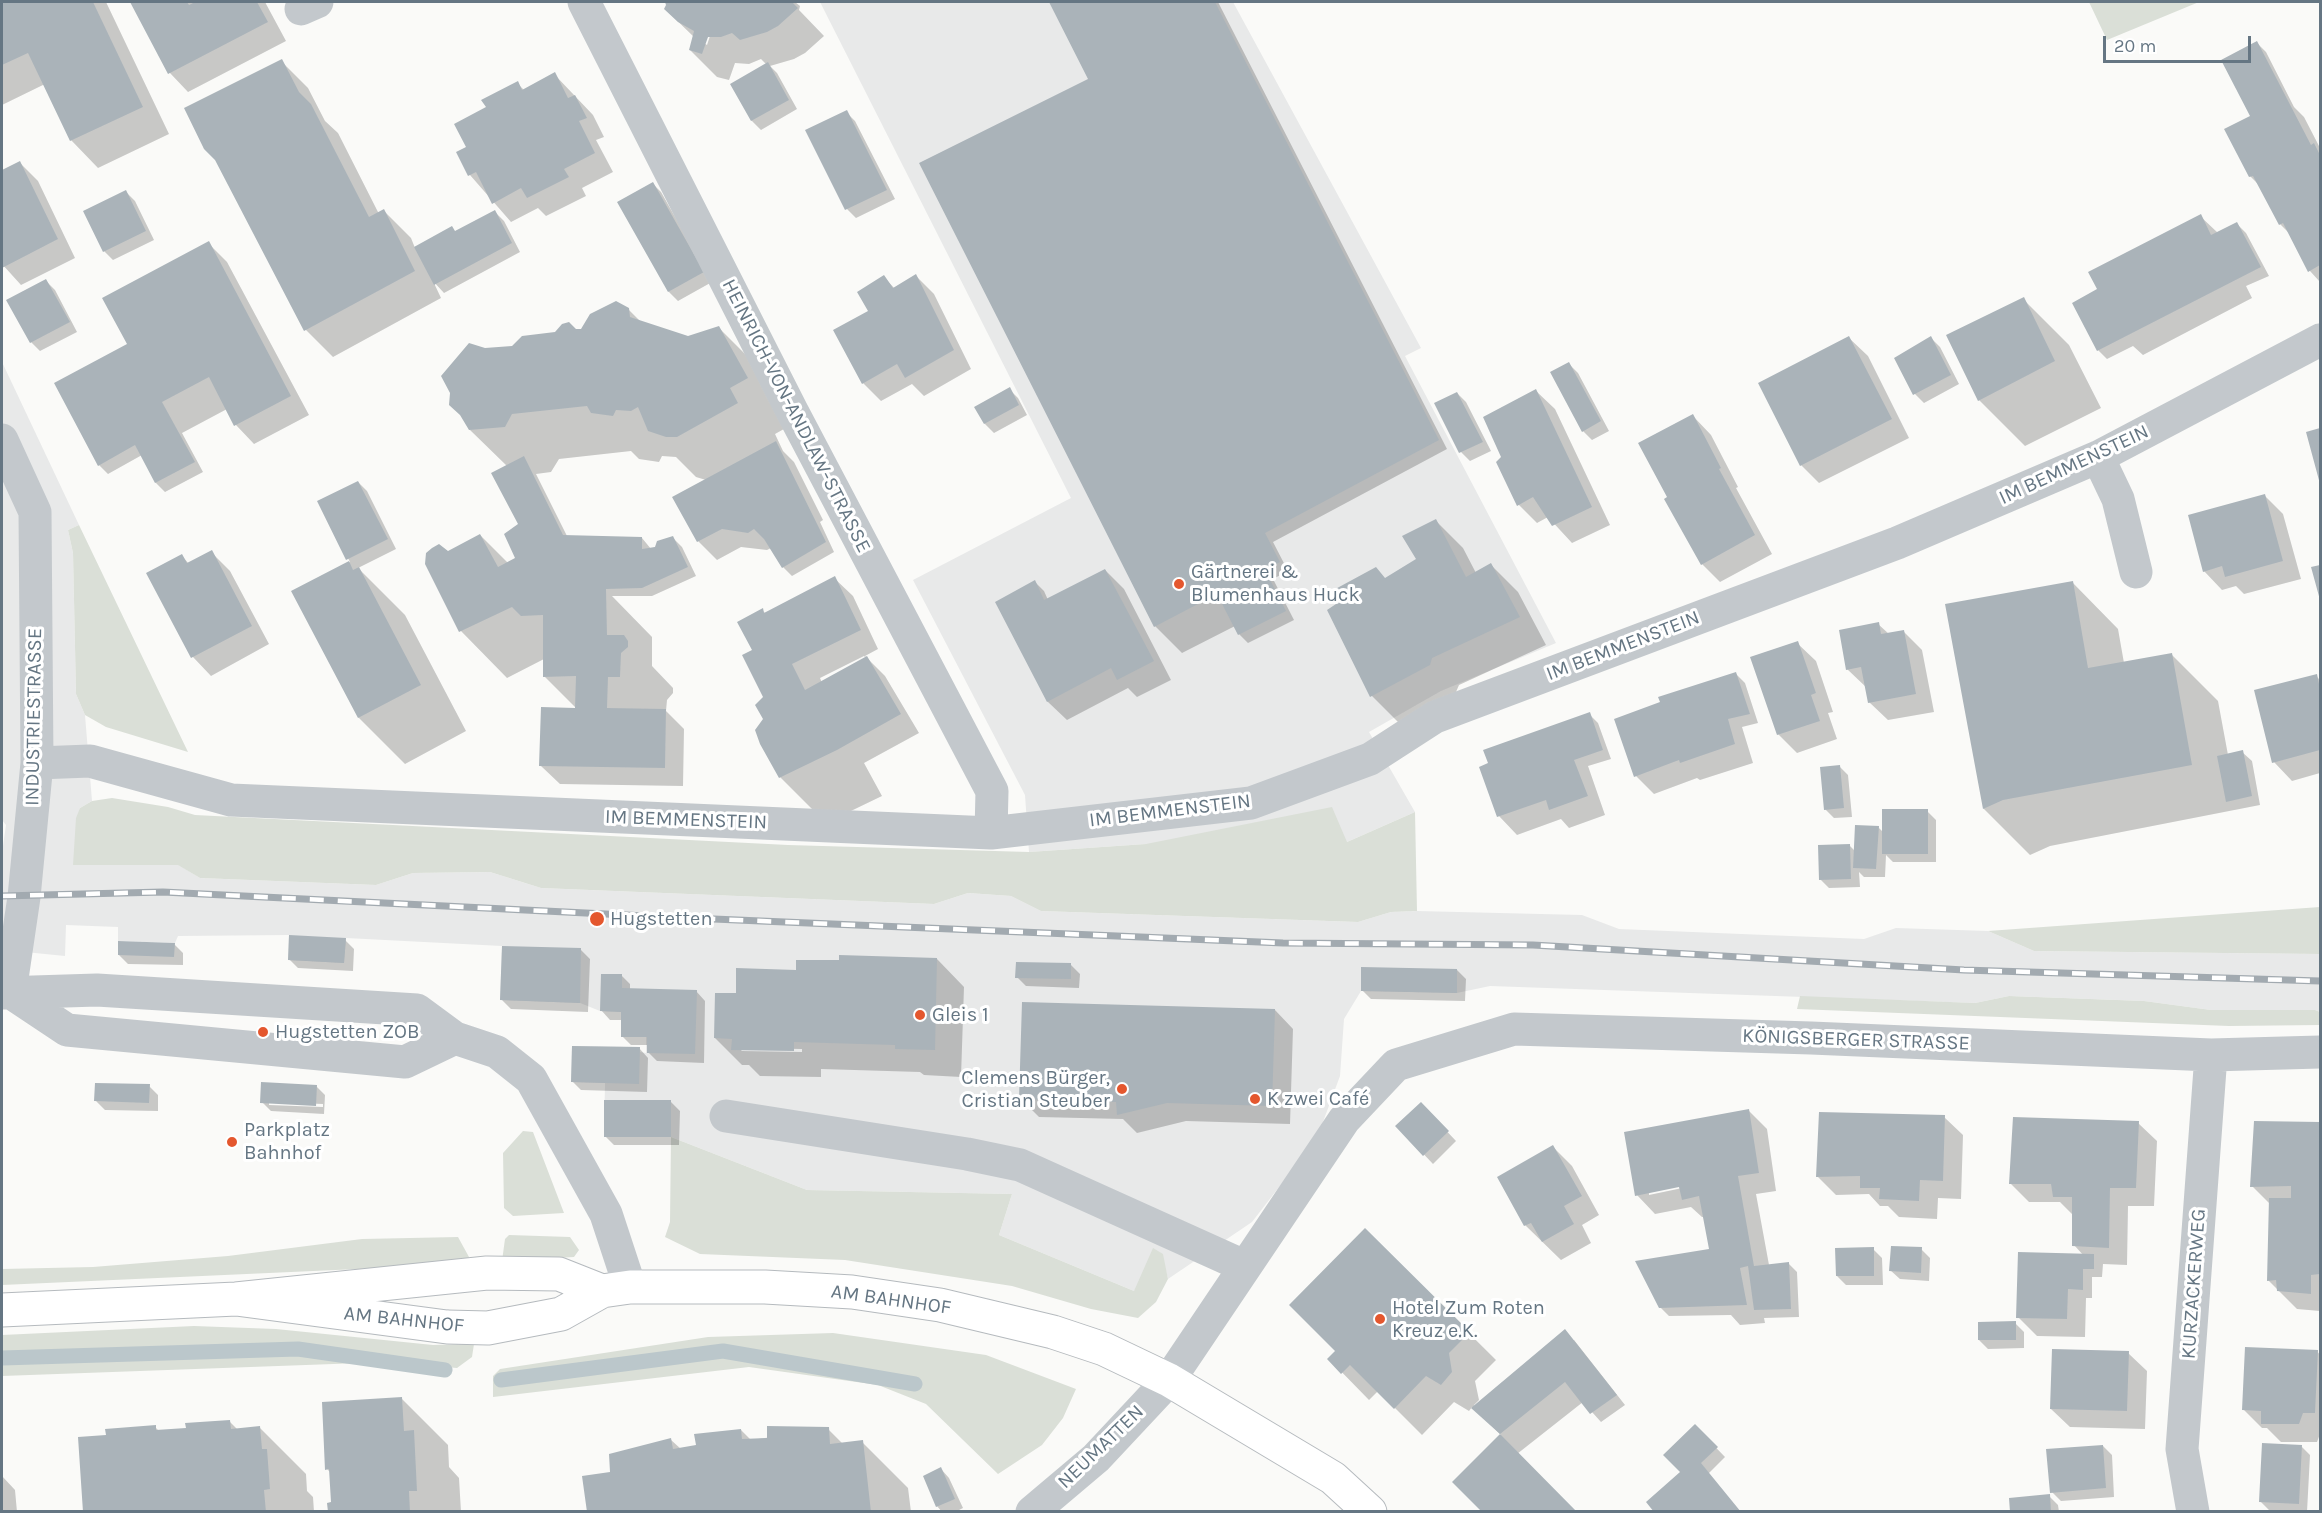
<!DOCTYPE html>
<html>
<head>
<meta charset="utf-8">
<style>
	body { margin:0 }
	#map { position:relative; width:2322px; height:1513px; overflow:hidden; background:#fafaf8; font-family:Karla,sans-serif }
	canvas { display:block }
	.frame { position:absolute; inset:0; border:3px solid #657683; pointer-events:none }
	.scale { position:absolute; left:2103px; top:36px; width:148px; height:27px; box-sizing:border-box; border:3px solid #657683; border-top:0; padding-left:8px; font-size:18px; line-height:21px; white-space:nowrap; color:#657683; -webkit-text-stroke:4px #fff; paint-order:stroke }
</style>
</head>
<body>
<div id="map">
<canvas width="2322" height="1513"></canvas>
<div class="frame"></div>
<div class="scale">20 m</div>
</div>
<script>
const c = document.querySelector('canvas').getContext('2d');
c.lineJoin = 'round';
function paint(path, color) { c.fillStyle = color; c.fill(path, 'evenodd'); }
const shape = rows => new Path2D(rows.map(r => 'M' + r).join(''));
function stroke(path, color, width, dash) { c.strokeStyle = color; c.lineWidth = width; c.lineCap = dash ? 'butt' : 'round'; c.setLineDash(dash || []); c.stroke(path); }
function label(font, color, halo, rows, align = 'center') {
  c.font = font + ' Karla,sans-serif'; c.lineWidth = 6; c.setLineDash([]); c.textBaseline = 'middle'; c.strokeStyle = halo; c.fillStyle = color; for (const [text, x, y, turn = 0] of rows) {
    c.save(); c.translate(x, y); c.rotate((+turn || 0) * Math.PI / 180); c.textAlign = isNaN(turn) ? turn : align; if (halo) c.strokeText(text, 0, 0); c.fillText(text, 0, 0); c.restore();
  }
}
paint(shape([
	[820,2,1233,2,1421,348,1405,356,1556,643,1441,691,1369,732,1415,812,1347,842,1146,844,1029,852,1025,795,913,580,1071,498],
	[2,362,79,525,68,530,73,553,76,694,85,715,92,801,80,808,74,865,179,865,200,878,376,885,413,873,490,872,541,888,934,904,968,893,1011,896,1041,911,1358,922,1391,912,1417,911,1582,915,1619,929,1864,939,1896,928,1988,931,2034,951,2320,954,2320,1012,2315,1010,2211,1010,2144,1001,2009,996,1975,1003,1490,986,1457,993,1361,991,1344,1019,1340,1076,1317,1138,1252,1222,1168,1279,1165,1267,1134,1291,999,1235,1012,1194,807,1190,671,1137,604,1137,605,1083,571,1082,572,1046,640,1047,640,1052,646,1053,646,1037,621,1037,621,1012,600,1011,580,1003,500,1000,502,946,346,938,344,963,288,960,289,935,178,936,175,943,118,941,118,927,66,925,65,956,15,951,2,1004,2,853,6,825,2,820]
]), '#e8e9e9');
paint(shape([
	[2089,2,2199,2,2107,40],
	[79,525,188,752,106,727,85,715,76,694,73,553,68,530],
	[112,798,168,807,195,815,788,845,1029,852,1146,844,1332,807,1347,842,1415,812,1417,911,1391,912,1358,922,1041,911,1011,896,968,893,934,904,541,888,490,872,413,873,376,885,200,878,178,865,73,865,76,818,80,808,92,801],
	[2320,907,2320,954,2034,951,1988,931],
	[1800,996,1975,1003,2009,996,2144,1001,2211,1010,2315,1010,2320,1012,2320,1025,2229,1026,1797,1009],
	[523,1131,533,1132,564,1213,513,1216,504,1208,503,1153],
	[671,1137,807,1190,1012,1194,999,1235,1134,1291,1153,1248,1163,1254,1168,1279,1156,1302,1138,1318,1091,1309,1012,1286,845,1260,700,1254,665,1237,670,1222],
	[509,1235,570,1237,579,1250,574,1257,502,1261,505,1239],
	[458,1237,469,1257,469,1264,2,1285,2,1269,93,1267,228,1256,362,1239],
	[194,1326,276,1329,433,1345,474,1344,472,1357,457,1368,445,1367,444,1373,361,1363,2,1376,2,1335],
	[833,1333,986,1355,1076,1389,1063,1418,1042,1445,998,1474,926,1404,878,1385,749,1367,493,1397,493,1376,500,1369,708,1337]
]), '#dadfd7');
paint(shape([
	[2,2,106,2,169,134,98,168,71,140,45,84,2,105],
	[132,2,265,2,286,41,188,92,170,73],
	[667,2,795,2,800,6,799,10,824,36,805,53,794,59,770,66,777,73,797,109,761,130,752,121,732,85,767,65,761,59,749,64,735,63,729,80,717,77,690,50,694,37,665,9,668,5],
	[712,30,707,45,704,43],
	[1051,2,1218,2,1447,449,1273,542,1288,571,1273,579,1294,620,1248,643,1239,634,1235,626,1182,653,1155,626,1090,80],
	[2257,43,2266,52,2294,107,2304,117,2320,148,2320,282,2310,271,2291,235,2280,224,2260,186,2250,176],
	[281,61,308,88,325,121,338,133,379,214,384,211,411,238,415,248,456,232,495,212,504,221,520,252,444,293,433,281,441,298,333,357,306,330],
	[554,74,593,115,604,137,596,140,613,172,582,188,586,196,546,216,538,208,511,222,470,175,468,148,488,108,517,83,524,90],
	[846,112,855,121,895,199,856,218,847,209,807,131],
	[20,163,38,181,75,258,21,285,2,264,2,172],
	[652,183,661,192,712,282,678,301,669,292],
	[126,192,135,201,154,240,113,260,104,251],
	[2200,216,2218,233,2237,224,2246,233,2269,276,2246,286,2252,298,2143,355,2133,346,2107,359,2098,350,2074,304,2099,290],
	[208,243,227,262,309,415,254,444,236,425,227,409,182,433,203,472,165,492,156,483,142,455,108,474,99,465,129,345],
	[916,276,934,294,971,369,924,396,912,384,881,401,863,383,870,312,884,277,895,289],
	[46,281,55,290,77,332,40,351,31,342],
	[2023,299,2069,345,2101,408,2025,446,1979,400],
	[628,309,641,322,688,338,719,328,765,374,793,424,775,434,783,451,794,462,823,520,820,522,834,552,792,576,783,567,771,548,767,550,741,547,717,560,698,541,674,497,706,480,696,477,676,457,662,456,659,462,639,459,631,451,559,459,551,472,536,474,567,536,642,538,651,549,673,538,682,547,696,576,652,596,612,596,652,637,652,666,673,688,673,693,667,700,666,711,684,729,683,786,560,784,541,766,577,709,544,676,544,659,507,678,461,631,427,564,480,535,508,563,517,558,520,524,507,466,470,430,484,350,512,347,582,331],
	[1849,338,1868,356,1909,438,1819,483,1801,465],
	[1931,338,1940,347,1959,384,1924,403,1915,394,1896,358],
	[1569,364,1578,373,1609,431,1592,440,1583,431],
	[1009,389,1018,398,1027,415,994,433,985,424,976,407],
	[1536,391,1555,409,1610,525,1572,543,1548,517,1537,523,1519,505,1503,457],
	[1457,393,1466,402,1491,451,1470,461,1461,452,1436,404],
	[1693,416,1711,435,1738,487,1736,488,1772,554,1720,582,1702,564,1669,498],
	[2320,430,2320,481,2308,433],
	[358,482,367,491,396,549,358,568,405,615,466,731,405,764,359,718,293,591,350,562,319,502],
	[2265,496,2283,514,2301,579,2244,594,2236,586,2222,590,2204,571],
	[1436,521,1463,548,1476,573,1491,565,1518,592,1546,645,1459,685,1456,692,1399,723,1372,696,1329,611,1386,580,1418,559],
	[211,552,230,571,269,644,211,676,193,657,182,556,189,564],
	[1105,570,1124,589,1171,680,1137,697,1128,688,1067,720,1048,702,1006,620,1035,582,1044,591,1048,600],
	[834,578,853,596,878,649,865,656,885,676,919,733,864,763,882,796,826,823,780,777,765,720,765,697,754,650,762,610,766,614],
	[864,656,866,658,822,683,820,678],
	[2072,582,2118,629,2124,663,2172,655,2218,701,2228,755,2242,752,2252,761,2260,805,2050,846,2030,855,1984,809,1947,605],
	[1878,624,1889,634,1904,632,1922,650,1934,712,1888,720,1869,702,1867,688,1847,669],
	[1797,643,1816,661,1833,712,1828,713,1837,739,1797,753,1778,734],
	[1736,674,1745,683,1758,723,1742,727,1753,763,1700,780,1697,778,1654,794,1636,776],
	[2316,676,2320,680,2320,773,2292,781,2274,762],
	[1589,714,1598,723,1611,759,1588,766,1605,815,1569,828,1561,819,1517,835,1499,816],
	[1839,766,1848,775,1852,817,1834,818,1825,809],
	[1927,811,1936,820,1936,862,1893,862,1886,855,1885,877,1864,877,1859,872,1860,887,1829,888,1820,879,1849,845,1856,852,1878,827,1884,833],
	[345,940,354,949,353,971,298,968,289,959],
	[174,944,183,953,183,965,128,964,119,955],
	[581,950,590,959,588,1012,511,1009,502,1000],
	[937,959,964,987,961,1077,924,1075,920,1072,821,1069,821,1077,760,1076,749,1065,742,1065,715,1038,737,995,797,972],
	[739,1048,802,1049,802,1052,742,1051],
	[1071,965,1080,974,1079,988,1026,986,1017,977],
	[1457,970,1466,979,1465,1001,1371,999,1362,990],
	[621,975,630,984,630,990,696,991,705,1001,704,1063,657,1061,648,1052,648,1045,631,1045,622,1036,623,1020,610,1020,601,1010],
	[1275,1010,1293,1029,1290,1124,1186,1121,1137,1133,1123,1119,1039,1117,1021,1099],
	[639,1048,648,1058,647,1092,581,1090,572,1081],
	[149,1086,158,1095,158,1111,105,1110,96,1101],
	[316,1086,325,1095,324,1114,271,1111,262,1102],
	[269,1102,323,1104,323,1107,269,1105],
	[671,1102,680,1111,679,1145,614,1145,605,1136],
	[1421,1104,1456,1141,1433,1164,1397,1126],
	[1749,1111,1767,1129,1776,1191,1756,1194,1769,1265,1788,1263,1797,1272,1799,1317,1764,1318,1765,1323,1740,1325,1731,1315,1669,1316,1660,1307,1712,1254,1705,1217,1702,1217,1691,1207,1655,1214,1637,1195],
	[1686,1184,1687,1187,1649,1195,1649,1192],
	[1944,1117,1963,1135,1961,1199,1938,1198,1937,1219,1899,1217,1888,1206,1880,1206,1869,1194,1836,1195,1818,1177],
	[2138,1123,2157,1141,2154,1206,2128,1206,2127,1265,2103,1264,2102,1277,2092,1277,2092,1298,2086,1298,2085,1337,2037,1336,2018,1317,2084,1256,2074,1245,2073,1215,2060,1202,2029,1202,2011,1184],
	[2316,1123,2320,1123,2320,1311,2297,1309,2268,1280,2271,1205,2252,1186],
	[1553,1147,1572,1166,1599,1215,1582,1225,1591,1243,1561,1260,1525,1225],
	[1365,1230,1496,1360,1475,1381,1479,1400,1474,1405,1475,1407,1574,1340,1625,1405,1601,1422,1583,1402,1517,1454,1454,1482,1501,1435,1472,1407,1469,1411,1454,1402,1422,1435,1378,1391,1369,1400,1329,1359,1337,1351],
	[1873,1249,1882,1258,1883,1285,1846,1285,1837,1276],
	[1921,1249,1930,1258,1929,1281,1900,1279,1890,1270],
	[2015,1323,2024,1332,2024,1348,1988,1349,1979,1340],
	[2317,1351,2320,1355,2320,1434,2317,1442,2281,1442,2267,1428,2262,1428,2244,1410],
	[2128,1353,2147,1371,2145,1429,2070,1427,2051,1409],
	[402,1399,448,1445,449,1467,459,1478,461,1512,329,1512,333,1503,331,1473,327,1469],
	[230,1422,238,1430,260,1428,306,1474,307,1491,313,1497,314,1512,84,1512,107,1437,155,1427,159,1431,187,1429],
	[1695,1426,1725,1457,1709,1473,1683,1473],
	[828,1429,843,1444,862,1442,908,1488,911,1512,588,1512,612,1473,671,1440,681,1449,697,1446,741,1430,751,1440],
	[2103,1446,2112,1455,2114,1497,2061,1501,2052,1492],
	[2301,1446,2310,1455,2307,1512,2269,1510,2260,1501],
	[941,1469,949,1478,963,1508,955,1512,942,1512,937,1506],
	[2,1476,15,1490,17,1512,2,1512],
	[2049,1496,2058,1505,2059,1512,2012,1512]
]), '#0003');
stroke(shape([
	[2,1358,298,1349,445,1370],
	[501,1380,723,1351,915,1384]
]), '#bbc7cb', 15);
paint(shape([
	[2,2,93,2,143,107,70,141,28,53,2,65],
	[130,2,187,2,189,5,195,2,257,2,268,22,168,74],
	[665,2,792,2,798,8,778,26,767,32,740,40,732,33,721,37,708,37,702,54,689,50,694,31,678,22,664,9,666,5],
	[1049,2,1215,2,1439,440,1265,533,1280,562,1265,570,1286,611,1238,635,1217,594,1154,627,919,163,1088,79],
	[2257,41,2311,145,2314,143,2320,155,2320,265,2308,272,2283,223,2279,225,2253,176,2249,177,2224,129,2250,116,2221,60],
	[282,59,299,92,311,104,369,217,384,209,415,271,304,331,215,160,204,149,184,108],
	[768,62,789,100,751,121,730,84],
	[555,72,568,98,575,95,587,118,579,121,595,153,564,169,569,177,527,198,521,188,492,204,476,172,468,176,456,152,466,147,454,124,486,107,481,100,518,81,522,90],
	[847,110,887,190,845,210,805,130],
	[20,161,58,239,2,268,2,170],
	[653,182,704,272,668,292,617,202],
	[126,190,146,231,103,252,83,211],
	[495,210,512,243,434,285,414,247,452,226,455,231],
	[2201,214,2211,235,2237,222,2261,267,2097,351,2072,303,2097,289,2088,272],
	[209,241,291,396,234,426,209,377,162,402,195,462,155,483,135,445,98,466,54,383,127,344,102,298],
	[916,274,954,350,905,378,897,364,862,384,833,330,868,311,857,292,884,275,893,288],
	[46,279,70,322,30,343,6,300],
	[2024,297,2055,361,1978,401,1946,335],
	[616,301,629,308,630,317,688,336,719,326,748,378,730,388,738,403,677,437,666,437,648,431,638,407,631,411,616,410,613,416,591,413,587,406,512,414,505,427,469,430,460,415,449,405,450,393,441,376,469,343,485,348,512,346,522,336,555,332,562,324,569,322,576,329,581,329,590,314],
	[1849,336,1892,419,1800,466,1758,383],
	[1931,336,1951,375,1913,395,1894,358],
	[1569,362,1601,421,1582,432,1550,372],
	[1010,387,1019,405,984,424,974,407],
	[1536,389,1592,507,1552,526,1533,497,1517,506,1496,462,1501,457,1483,417],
	[1457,392,1483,442,1459,453,1434,403],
	[1693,414,1721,468,1719,469,1755,535,1701,565,1664,499,1667,497,1638,443],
	[2320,428,2320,484,2306,432],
	[776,441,826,542,782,568,764,539,754,529,748,533,722,529,697,542,672,497],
	[524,456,563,535,642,537,642,549,655,547,657,541,673,536,688,567,642,588,606,589,607,635,624,635,628,641,628,647,621,653,620,677,608,677,607,708,666,709,665,768,539,766,541,707,575,708,576,676,543,677,543,615,521,616,512,607,459,632,425,564,426,553,432,548,439,544,448,551,480,534,498,567,515,558,504,534,518,524,491,473],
	[358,481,388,539,346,560,317,501],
	[2265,494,2283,561,2225,577,2222,566,2203,572,2188,515],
	[1436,519,1466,577,1491,563,1520,617,1432,658,1430,665,1370,697,1327,610,1336,604,1328,593,1376,567,1385,578,1416,559,1402,536],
	[212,550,252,626,191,658,146,573,182,554,187,563],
	[349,561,353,570,359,567,421,685,358,718,291,591],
	[2320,565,2320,600,2311,567],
	[1105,569,1154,661,1117,680,1111,668,1047,702,995,602,1035,580,1044,600],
	[835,576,861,630,792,664,805,690,867,656,901,714,837,750,779,778,760,744,755,730,763,719,755,705,763,697,742,655,752,650,737,622,763,608,764,613],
	[2073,581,2088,668,2172,653,2192,765,2003,800,1983,809,1945,604],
	[1879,622,1881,634,1904,630,1916,694,1868,703,1861,667,1846,670,1839,630],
	[1798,641,1816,693,1811,695,1820,721,1777,735,1750,657],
	[1736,672,1750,714,1728,719,1735,744,1680,763,1679,760,1634,777,1614,719,1660,702,1658,697],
	[2317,674,2320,689,2320,750,2272,763,2254,690],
	[1590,712,1603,750,1574,760,1588,796,1549,810,1546,800,1497,817,1479,767,1488,763,1483,750],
	[2243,750,2252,796,2226,802,2217,756],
	[1840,765,1844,808,1824,810,1820,767],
	[1882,809,1928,809,1928,854,1882,854],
	[1855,825,1879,826,1876,869,1853,868],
	[1850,844,1851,879,1819,880,1818,845],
	[289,935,346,938,344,963,288,960],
	[118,941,175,943,174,957,118,955],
	[502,946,581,948,580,1003,500,1000],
	[839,955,937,958,935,1050,895,1049,895,1045,794,1042,794,1051,731,1050,732,1039,714,1038,715,993,736,993,736,968,796,970,796,960,839,960],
	[1016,962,1071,963,1071,979,1015,978],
	[1361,967,1457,969,1457,993,1361,991],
	[601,974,622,974,622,988,697,990,695,1054,647,1053,647,1037,621,1037,621,1012,600,1011],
	[1022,1002,1275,1009,1272,1106,1167,1103,1117,1115,1116,1102,1019,1099],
	[572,1046,640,1047,639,1084,571,1082],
	[261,1082,317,1085,316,1106,260,1103],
	[95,1083,150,1084,149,1103,94,1101],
	[604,1100,671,1100,671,1137,604,1137],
	[1421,1102,1449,1131,1423,1156,1395,1126],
	[1749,1109,1759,1173,1738,1176,1754,1266,1789,1262,1791,1309,1754,1310,1748,1266,1740,1268,1747,1305,1659,1308,1635,1261,1709,1249,1699,1196,1682,1200,1679,1187,1635,1196,1624,1132],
	[1819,1112,1945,1115,1943,1181,1920,1180,1919,1201,1879,1199,1880,1188,1860,1188,1860,1176,1816,1177],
	[2013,1117,2139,1121,2136,1188,2110,1188,2109,1248,2072,1246,2072,1197,2053,1197,2051,1184,2009,1184],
	[2254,1121,2320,1122,2320,1274,2311,1275,2311,1294,2277,1291,2276,1280,2267,1281,2269,1198,2291,1198,2291,1186,2250,1187],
	[1553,1145,1582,1196,1564,1206,1574,1224,1542,1242,1531,1223,1524,1226,1497,1177],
	[1365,1228,1470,1332,1449,1353,1452,1372,1441,1385,1426,1376,1394,1409,1350,1365,1341,1374,1327,1359,1335,1351,1289,1305],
	[1891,1246,1922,1247,1921,1273,1889,1271],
	[1874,1247,1874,1276,1836,1276,1835,1248],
	[2018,1252,2094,1254,2094,1269,2083,1269,2083,1290,2068,1289,2067,1319,2016,1318],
	[2016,1321,2016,1340,1978,1340,1978,1322],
	[1565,1329,1617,1395,1590,1414,1565,1382,1500,1434,1471,1408],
	[2245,1347,2318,1350,2315,1413,2303,1413,2299,1424,2261,1424,2261,1411,2242,1410],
	[2052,1349,2129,1351,2127,1411,2050,1409],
	[402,1397,404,1431,414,1430,417,1491,409,1491,410,1512,328,1512,327,1503,331,1502,329,1469,325,1470,322,1402],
	[230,1420,231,1429,260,1426,262,1449,267,1449,270,1489,264,1490,266,1512,83,1512,78,1437,106,1435,105,1429,156,1425,156,1430,186,1428,185,1423],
	[1695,1424,1718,1447,1701,1463,1741,1512,1654,1512,1646,1502,1680,1472,1663,1455],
	[767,1426,829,1427,830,1444,863,1440,871,1512,587,1512,582,1476,610,1472,609,1454,671,1438,673,1449,696,1445,694,1434,741,1429,742,1439,767,1438],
	[1500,1434,1577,1512,1482,1512,1452,1482],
	[2262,1443,2302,1445,2299,1504,2259,1502],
	[2103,1445,2106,1488,2050,1493,2046,1449],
	[941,1467,955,1499,936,1507,923,1476],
	[2050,1494,2051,1512,2010,1512,2009,1498]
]), '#aab3b9');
const major = shape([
	[236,1299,447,1327,488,1328,561,1314,602,1291,630,1287,765,1287,852,1292,940,1305,1053,1332,1104,1349,1169,1380,1333,1478,1370,1512],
	[2,1310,236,1299,487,1273,559,1274,602,1291]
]);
stroke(major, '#b5babe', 35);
stroke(shape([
	[584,2,792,411,992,791,991,833],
	[301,9,317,2],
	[2,440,35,512,37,763,24,897,10,992],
	[2098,457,2118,499,2136,572],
	[37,763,90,761,231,800,991,833,1251,803,1370,759,1435,717,1897,543,2098,457,2320,340],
	[10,992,67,1030,405,1062,455,1038],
	[2,993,97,990,417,1010,455,1038,497,1052,531,1079,606,1214,630,1287],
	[726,1116,967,1154,1020,1165,1244,1266],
	[1032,1512,1096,1458,1169,1380,1344,1120,1396,1065,1514,1029,1811,1038,2211,1055,2320,1052],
	[2193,1512,2182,1449,2211,1055]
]), '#c3c8cc', 33);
stroke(major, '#fff', 33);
const rail = shape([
	[2,896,163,892,666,917,1283,943,1533,945,1964,970,2320,981]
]);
stroke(rail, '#a2aab0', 7);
stroke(rail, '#fff', 4.5, [14]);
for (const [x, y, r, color] of [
	[1179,584,6,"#e4572e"],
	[597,919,8,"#e4572e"],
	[920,1015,6,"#e4572e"],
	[263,1032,6,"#e4572e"],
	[1122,1089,6,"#e4572e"],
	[1255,1099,6,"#e4572e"],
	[232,1142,6,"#e4572e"],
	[1380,1319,6,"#e4572e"]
]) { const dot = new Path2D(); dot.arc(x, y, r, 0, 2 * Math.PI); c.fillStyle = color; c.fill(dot); stroke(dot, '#fff', 2); }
label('20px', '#657683', '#fff', [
	["HEINRICH-VON-ANDLAW-STRASSE",796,416,63],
	["IM BEMMENSTEIN",2074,465,-25],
	["IM BEMMENSTEIN",1623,646,-21],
	["INDUSTRIESTRASSE",34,717,-89],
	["IM BEMMENSTEIN",1170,811,-7],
	["IM BEMMENSTEIN",686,820,2],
	["KÖNIGSBERGER STRASSE",1856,1040,2],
	["KURZACKERWEG",2194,1284,-86],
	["AM BAHNHOF",891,1300,8],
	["AM BAHNHOF",404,1320,6],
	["NEUMATTEN",1101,1447,-44]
]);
label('20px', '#657683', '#fff', [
	["Gärtnerei &",1191,572],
	["Blumenhaus Huck",1191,595],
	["Hugstetten",610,919],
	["Gleis 1",932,1015],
	["Hugstetten ZOB",275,1032],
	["Clemens Bürger,",1110,1078,"right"],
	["Cristian Steuber",1110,1101,"right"],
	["K zwei Café",1267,1099],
	["Parkplatz",244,1130],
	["Bahnhof",244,1153],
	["Hotel Zum Roten",1392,1308],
	["Kreuz e.K.",1392,1331]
], 'left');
</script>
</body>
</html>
